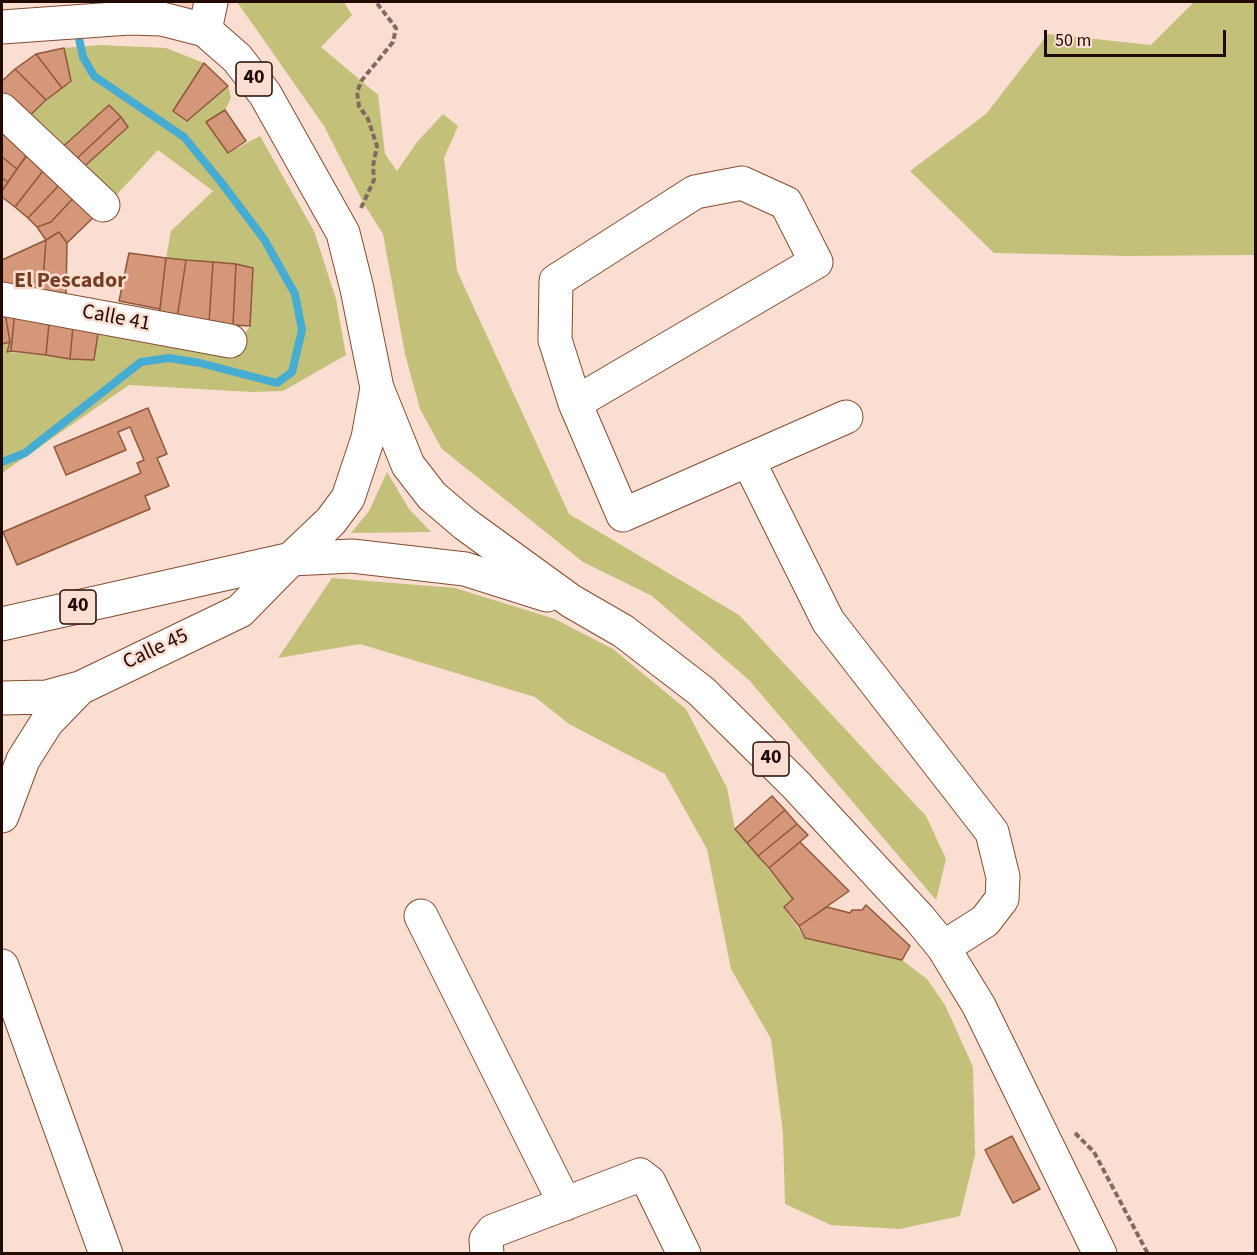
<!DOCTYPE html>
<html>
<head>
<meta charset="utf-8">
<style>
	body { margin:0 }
	#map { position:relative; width:1257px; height:1255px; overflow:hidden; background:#f9ded1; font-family:"Source Sans 3",sans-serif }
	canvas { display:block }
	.frame { position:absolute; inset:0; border:3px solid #200a02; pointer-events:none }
	.scale { position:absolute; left:1044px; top:30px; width:182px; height:27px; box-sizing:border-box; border:3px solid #200a02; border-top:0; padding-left:8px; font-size:18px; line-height:21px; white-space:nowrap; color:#200a02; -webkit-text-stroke:4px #f9ded1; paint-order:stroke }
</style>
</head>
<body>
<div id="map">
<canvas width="1257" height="1255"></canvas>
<div class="frame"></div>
<div class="scale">50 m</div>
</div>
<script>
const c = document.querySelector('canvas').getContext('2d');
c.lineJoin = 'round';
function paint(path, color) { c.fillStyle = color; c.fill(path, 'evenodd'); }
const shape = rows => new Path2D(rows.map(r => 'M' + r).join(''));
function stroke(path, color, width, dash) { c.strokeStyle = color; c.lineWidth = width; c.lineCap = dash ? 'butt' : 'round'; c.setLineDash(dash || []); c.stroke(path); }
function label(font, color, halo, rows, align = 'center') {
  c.font = font + ' "Source Sans 3",sans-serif'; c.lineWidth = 5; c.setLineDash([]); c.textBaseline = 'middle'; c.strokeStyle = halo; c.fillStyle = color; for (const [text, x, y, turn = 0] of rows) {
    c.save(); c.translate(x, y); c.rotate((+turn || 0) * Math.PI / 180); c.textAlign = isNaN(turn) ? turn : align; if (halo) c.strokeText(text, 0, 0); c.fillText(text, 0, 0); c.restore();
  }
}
paint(shape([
	[162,2,237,2,211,15]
]), '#fcd0bb');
paint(shape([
	[237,2,344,2,352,15,321,47,378,95,385,154,397,171,417,142,443,114,458,126,444,158,457,271,569,514,739,615,926,816,946,859,936,900,749,680,652,596,583,562,442,449,420,409,405,354,383,234,364,204,324,126],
	[1194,2,1255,2,1255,255,1130,256,994,253,910,171,986,114,1048,34,1151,45],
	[100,45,166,48,204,63,173,111,187,121,228,86,231,98,225,110,207,123,228,153,260,136,314,231,336,299,346,355,283,391,252,392,129,385,2,473,2,344,10,342,8,352,94,360,100,320,145,343,230,355,250,326,253,268,166,258,171,231,213,191,158,150,110,202,77,173,128,127,109,105,57,152,23,122,46,100,71,81,64,48],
	[387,472,409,509,431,532,351,533,369,511],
	[332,578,455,588,555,619,613,649,686,709,727,788,735,829,793,899,784,908,805,938,902,960,927,979,945,1005,973,1067,975,1155,960,1216,900,1229,831,1225,785,1204,783,1133,771,1039,731,969,707,849,665,774,569,724,535,697,360,644,278,658]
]), '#c3c07a');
stroke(shape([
	[2,462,25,453,141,362,169,358,200,363,277,383,292,372,302,330,295,294,264,239,221,182,184,137,94,76,83,57,77,29]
]), '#47acd2', 8);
const building = shape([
	[64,48,71,81,62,88,36,54,64,48],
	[36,54,62,88,46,100,15,69,36,54],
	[204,63,228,86,187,121,173,111,204,63],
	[15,69,46,100,23,122,2,100,2,81,15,69],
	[109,105,121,117,70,165,57,152,109,105],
	[225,110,246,141,228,153,206,122,225,110],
	[121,117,128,127,77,173,70,165,121,117],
	[2,123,31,150,17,169,2,157,2,123],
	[28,153,46,167,15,207,2,197,2,191,28,153],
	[2,157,17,169,8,182,2,178,2,157],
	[46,167,63,181,28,218,15,207,46,167],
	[2,178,8,182,2,191,2,178],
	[63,181,78,193,51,222,37,227,28,218,63,181],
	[78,193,99,212,67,243,59,232,46,240,37,227,51,222,78,193],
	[59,232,67,243,66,294,42,293,46,240,59,232],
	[46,240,42,293,2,290,2,260,46,240],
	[129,253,166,258,160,309,119,301,129,253],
	[166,258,186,260,177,319,159,316,166,258],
	[186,260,213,262,209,323,177,319,186,260],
	[213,262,236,264,233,325,209,323,213,262],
	[236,264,253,268,250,326,233,325,236,264],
	[2,307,4,307,10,342,2,344,2,307],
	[4,307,15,310,11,351,7,352,10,342,4,307],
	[15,310,50,312,46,355,11,351,15,310],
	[50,312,74,315,70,359,46,355,50,312],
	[74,315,100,320,94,360,70,359,74,315],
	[148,408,167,454,157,458,169,486,145,496,150,509,17,565,3,532,141,473,137,463,144,460,130,427,118,432,126,450,66,475,54,447,148,408],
	[772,796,785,810,747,843,735,829,772,796],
	[785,810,797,824,758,856,747,843,785,810],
	[797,824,808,835,769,868,758,856,797,824],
	[800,842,849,891,799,926,784,907,793,899,769,868,800,842],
	[866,905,910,946,902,960,805,938,799,926,827,907,850,913,852,910,862,910,866,905],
	[1012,1136,1040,1189,1013,1203,985,1150,1012,1136]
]);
paint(building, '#d59779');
stroke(building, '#8f573b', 1.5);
const minor = shape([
	[205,30,211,2],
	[2,110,103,205],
	[2,299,230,341],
	[575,403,816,262,786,203,742,183,695,192,556,281,555,340,575,403,623,515,846,417],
	[748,460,828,621,992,832,1003,877,1002,899,985,921,955,940],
	[2,698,47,697,80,688,240,611,291,559],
	[2,816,23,760,47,722,80,688],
	[421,916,565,1204],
	[2,966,106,1254],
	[487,1254,486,1240,493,1231,640,1175,649,1182,684,1254]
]);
const major = shape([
	[2,27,129,18,162,19,205,30,237,58,265,94,343,233,357,289,377,388,408,465,432,496,465,524,571,601,623,631,701,691,796,785,920,919,943,947,979,1006,1100,1254],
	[291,559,331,521,348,498,368,438,377,388],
	[2,624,291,559,352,556,465,569,547,595]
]);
stroke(minor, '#844c31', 35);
stroke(major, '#844c31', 35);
stroke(shape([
	[361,208,374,180,373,166,377,146,368,119,359,106,357,92,362,80,393,42,396,28,376,2],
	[1075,1133,1094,1152,1148,1254]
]), '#836a60', 4, [6, 3]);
stroke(minor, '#fff', 33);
stroke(major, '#fff', 33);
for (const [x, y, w] of [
	[254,79,36],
	[78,607,36],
	[771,759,36]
]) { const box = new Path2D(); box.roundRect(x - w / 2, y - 17, w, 34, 4.5); c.fillStyle = '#f9ded1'; c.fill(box); stroke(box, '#200a02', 1.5); }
label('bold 20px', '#200a02', null, [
	["40",254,79],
	["40",78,607],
	["40",771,759]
]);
label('21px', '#200a02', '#f9ded1', [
	["Calle 41",116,319,11],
	["Calle 45",156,650,-25]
]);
label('bold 22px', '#753e23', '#f9ded1', [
	["El Pescador",70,282]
]);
</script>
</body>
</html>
